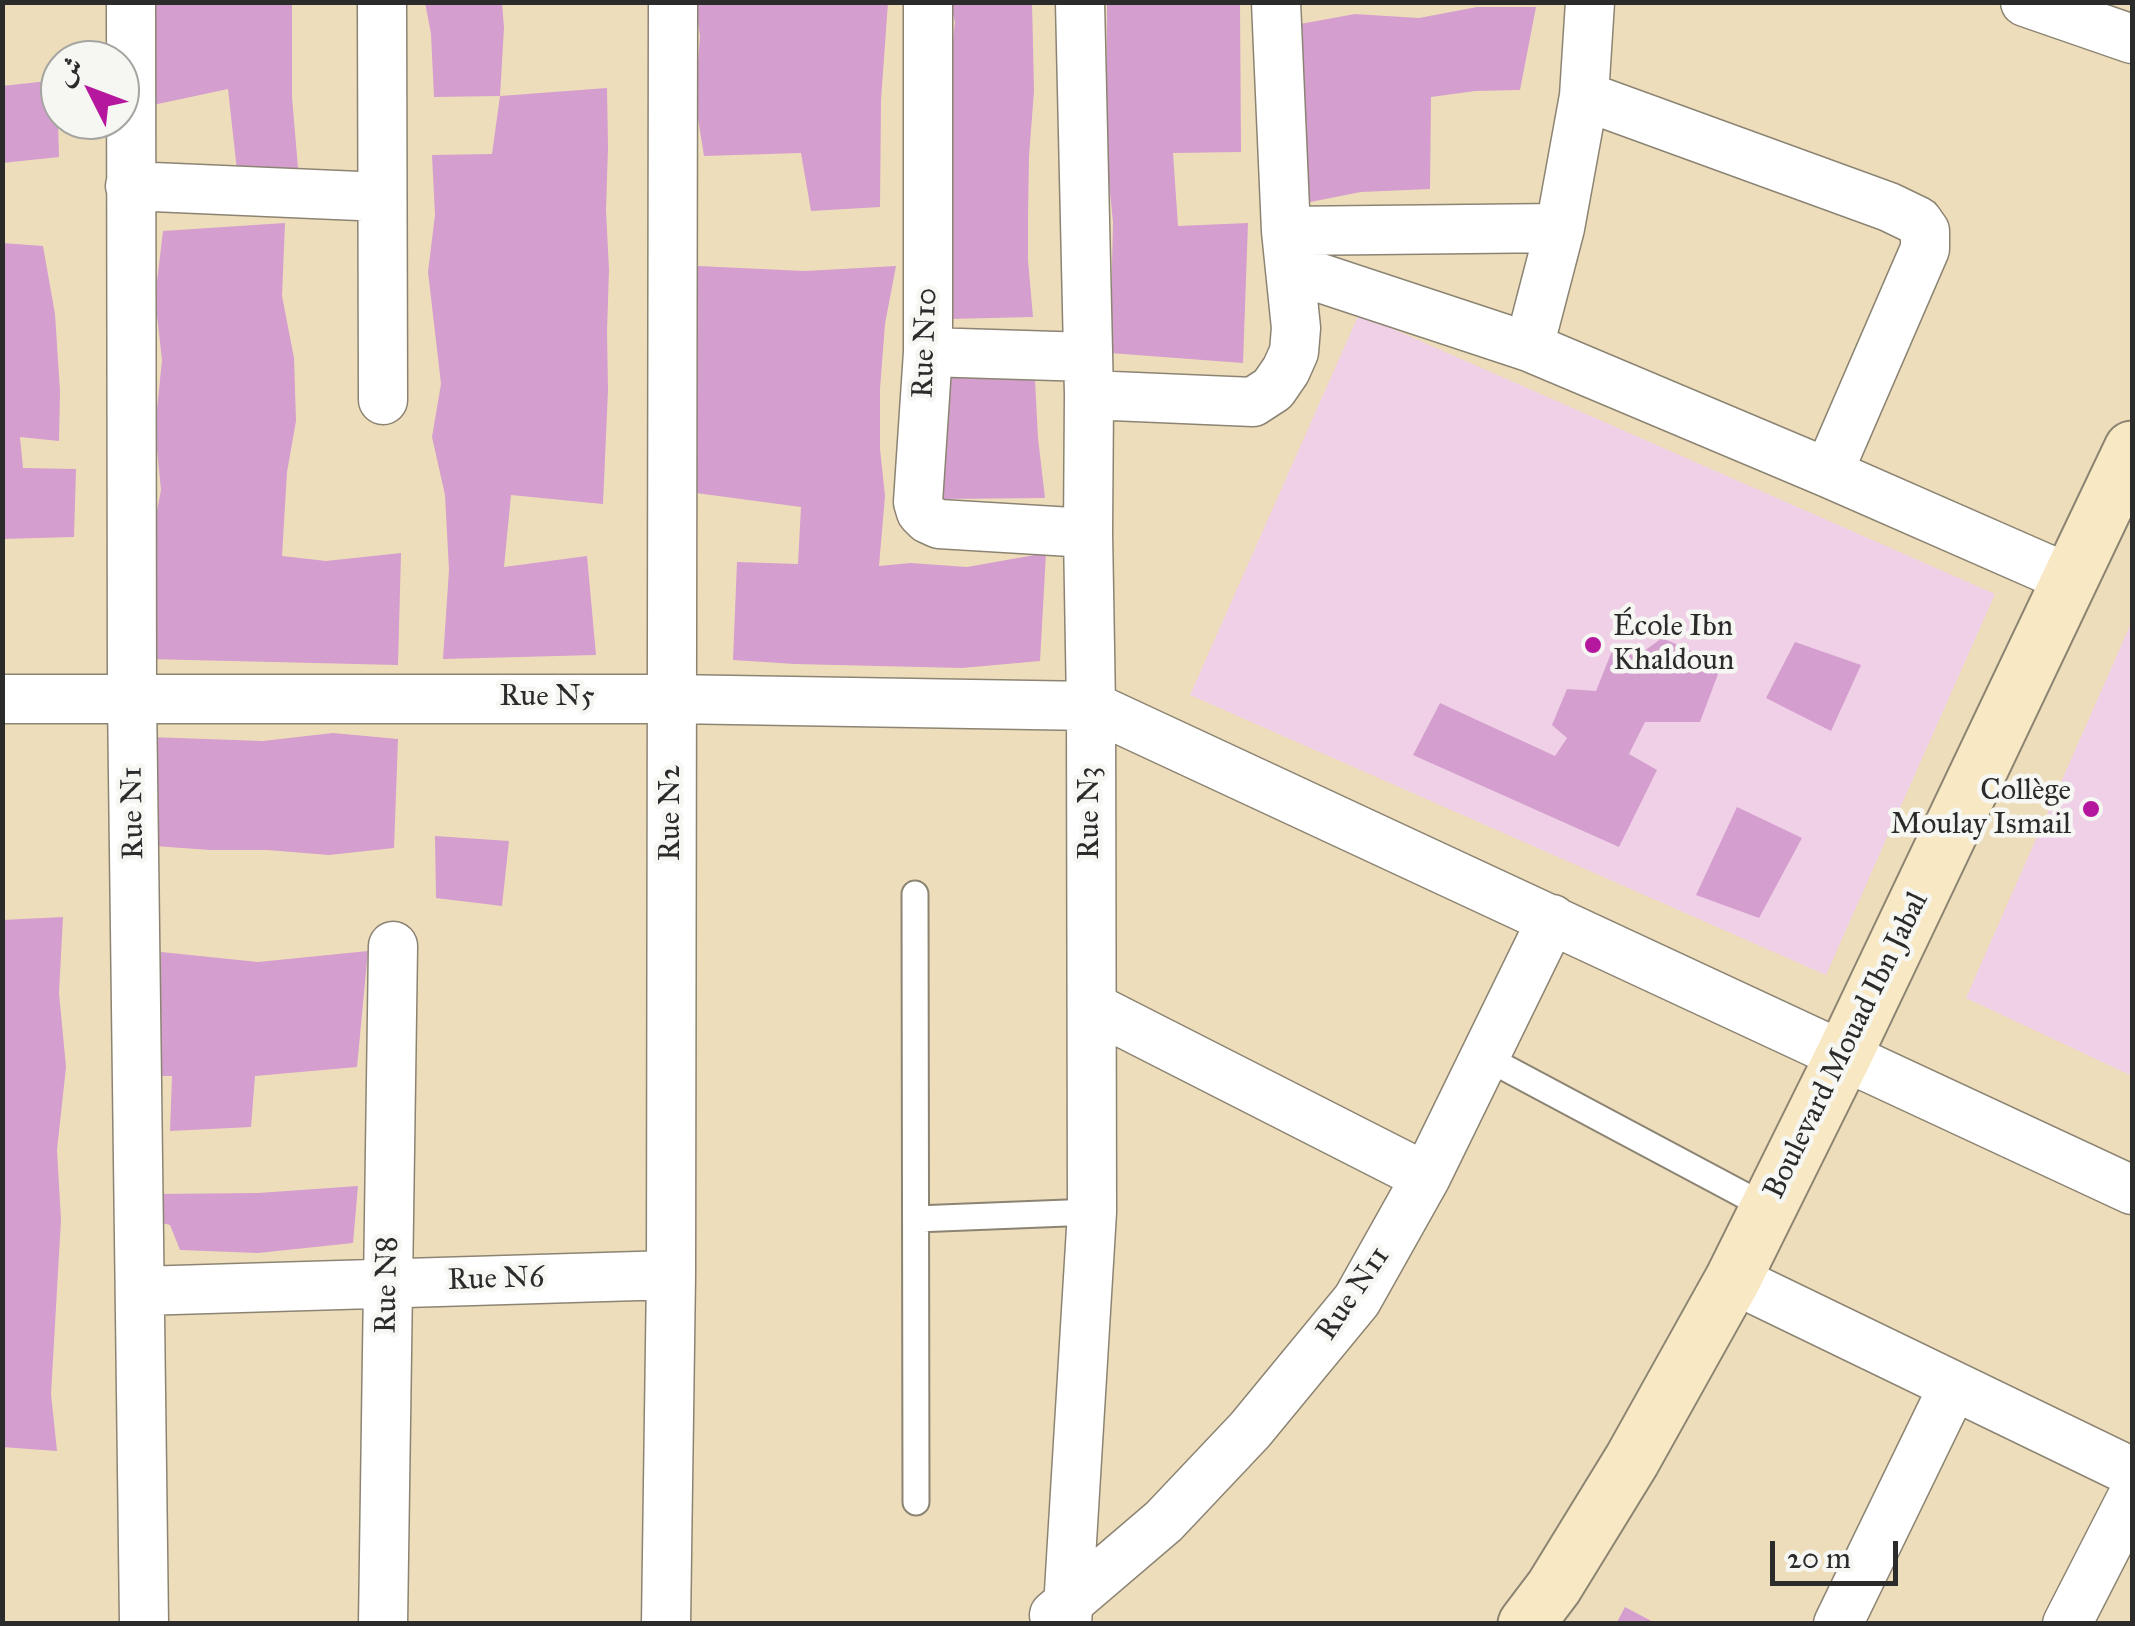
<!DOCTYPE html>
<html>
<head>
<meta charset="utf-8">
<style>
	body { margin:0 }
	#map { position:relative; width:2135px; height:1626px; overflow:hidden; background:#edb; font-family:"IM FELL Great Primer",Amiri,serif }
	canvas { display:block }
	.frame { position:absolute; inset:0; border:5px solid #2b2b2b; pointer-events:none }
	.north { position:absolute; left:40px; top:40px; width:100px; height:100px; box-sizing:border-box; background:#f6f6f2; border:2px solid #a5a5a2; border-radius:50%; rotate:312deg; font-size:28px; font-weight:700; line-height:40px; text-align:center; color:#2b2b2b }
	.north::after { content:''; display:block; margin:auto; width:35px; height:45px; background:#b5179e; clip-path:polygon(50% 0,100% 100%,50% 72%,0 100%) }
	.scale { position:absolute; left:1770px; top:1541px; width:128px; height:45px; box-sizing:border-box; border:5px solid #2b2b2b; border-top:0; padding-left:12px; font-size:30px; line-height:35px; white-space:nowrap; color:#2b2b2b; -webkit-text-stroke:8px #f6f6f2; paint-order:stroke }
</style>
</head>
<body>
<div id="map">
<canvas width="2135" height="1626"></canvas>
<div class="frame"></div>
<div class="north">ش</div>
<div class="scale">20 m</div>
</div>
<script>
const c = document.querySelector('canvas').getContext('2d');
c.lineJoin = 'round';
function paint(path, color) { c.fillStyle = color; c.fill(path, 'evenodd'); }
const shape = rows => new Path2D(rows.map(r => 'M' + r).join(''));
function stroke(path, color, width, dash) { c.strokeStyle = color; c.lineWidth = width; c.lineCap = dash ? 'butt' : 'round'; c.setLineDash(dash || []); c.stroke(path); }
function label(font, color, halo, rows, align = 'center') {
  c.font = font + ' "IM FELL Great Primer",serif'; c.lineWidth = 9; c.setLineDash([]); c.textBaseline = 'middle'; c.strokeStyle = halo; c.fillStyle = color; for (const [text, x, y, turn = 0] of rows) {
    c.save(); c.translate(x, y); c.rotate((+turn || 0) * Math.PI / 180); c.textAlign = isNaN(turn) ? turn : align; if (halo) c.strokeText(text, 0, 0); c.fillText(text, 0, 0); c.restore();
  }
}
paint(shape([
	[1359,314,1995,594,1826,975,1190,695],
	[2132,621,2132,1076,1966,998]
]), '#efd0e6');
paint(shape([
	[153,2,292,2,292,97,298,168,237,171,228,89,153,105,156,34],
	[425,2,502,2,504,28,500,96,434,97,431,34],
	[695,2,888,2,881,100,880,207,811,211,801,153,704,156,695,100,700,36],
	[950,2,1032,2,1034,91,1029,156,1028,215,1028,260,1033,317,949,319,947,92,955,22],
	[1107,2,1240,2,1241,152,1173,153,1178,226,1248,223,1243,363,1110,353,1113,222,1106,154],
	[1477,7,1536,7,1520,90,1475,91,1431,97,1430,189,1361,192,1305,203,1300,24,1355,14,1419,18],
	[57,80,59,157,2,163,2,86],
	[607,88,608,148,606,210,609,270,607,332,608,390,603,504,511,495,504,567,587,556,596,655,443,659,449,570,445,495,432,437,441,384,428,272,435,215,432,155,492,154,500,96],
	[285,223,282,296,294,358,296,421,287,472,282,556,326,561,401,553,398,665,147,659,148,557,161,490,155,429,162,360,155,298,163,231],
	[2,243,43,246,55,314,60,391,59,441,20,437,23,468,76,469,74,537,2,539],
	[698,266,805,271,896,266,885,324,880,389,880,449,885,496,879,566,911,563,967,567,1046,553,1040,661,962,668,795,664,733,660,737,562,798,564,801,507,696,493],
	[949,375,1035,380,1038,438,1045,498,941,499],
	[1662,638,1696,653,1695,664,1718,674,1700,722,1645,722,1629,754,1657,770,1619,847,1413,755,1440,703,1555,756,1567,738,1552,725,1567,689,1596,691,1614,646,1636,657],
	[1795,642,1861,665,1831,731,1766,698],
	[333,733,398,739,394,848,329,855,267,850,210,850,154,846,149,737,263,741],
	[1737,807,1802,838,1759,918,1696,895],
	[435,836,509,841,502,906,436,898],
	[63,917,59,993,66,1067,57,1150,61,1220,51,1394,57,1451,2,1447,2,920],
	[368,951,357,1067,255,1076,251,1127,170,1131,172,1076,158,1076,161,952,258,962],
	[358,1186,353,1243,258,1253,180,1250,170,1225,154,1221,153,1194,258,1193],
	[1625,1607,1657,1624,1616,1624]
]), '#d49ece');
const lane = shape([
	[915,894,916,1502],
	[1485,1057,1768,1208],
	[916,1219,1092,1212]
]);
const street = shape([
	[131,2,132,697,144,1624],
	[382,2,383,400],
	[928,2,928,352,918,502,921,512,928,519,939,524,1088,533],
	[2025,2,2132,39],
	[1584,96,1889,207,1918,221,1925,231,1925,249,1828,473],
	[130,186,382,197],
	[1286,231,1560,228],
	[1290,268,1529,347,1828,473,2072,580],
	[1529,347,1560,228,1584,96,1590,2],
	[928,352,1088,357],
	[1089,395,1253,402,1273,389,1286,370,1294,352,1296,328,1286,231,1276,2],
	[2,699,672,699,1091,706,2132,1190],
	[1092,1007,1426,1177],
	[1733,1279,2132,1472],
	[141,1291,671,1275],
	[1054,1615,1164,1521,1250,1430,1357,1300,1426,1177,1552,919],
	[383,1624,393,946],
	[666,1624,671,1275,673,2],
	[1067,1624,1092,1212,1091,706,1088,533,1089,395,1080,2],
	[1838,1624,1953,1387],
	[2067,1624,2132,1497]
]);
const secondary = shape([
	[1526,1624,1554,1587,1632,1460,1733,1279,1843,1057,2132,449]
]);
stroke(lane, '#8c8473', 29);
stroke(street, '#8c8473', 51);
stroke(secondary, '#8c8473', 59);
stroke(lane, '#fff', 25);
stroke(street, '#fff', 48);
stroke(secondary, '#f8e8c3', 55);
for (const [x, y, r, color] of [
	[1593,645,10,"#b5179e"],
	[2091,809,10,"#b5179e"]
]) { const dot = new Path2D(); dot.arc(x, y, r, 0, 2 * Math.PI); c.fillStyle = color; c.fill(dot); stroke(dot, '#f6f6f2', 4); }
label('30px', '#2b2b2b', '#f6f6f2', [
	["Rue N10",926,343,-88],
	["Rue N5",547,698],
	["Rue N1",134,813,-91],
	["Rue N2",672,813,-90],
	["Rue N3",1091,813,-90],
	["Boulevard Mouad Ibn Jabal",1847,1046,-64],
	["Rue N6",496,1280,-2],
	["Rue N8",388,1285,-89],
	["Rue N11",1354,1294,-56]
]);
label('30px', '#2b2b2b', '#f6f6f2', [
	["École Ibn",1613,628],
	["Khaldoun",1613,662],
	["Collège",2071,792,"right"],
	["Moulay Ismail",2071,826,"right"]
], 'left');
</script>
</body>
</html>
